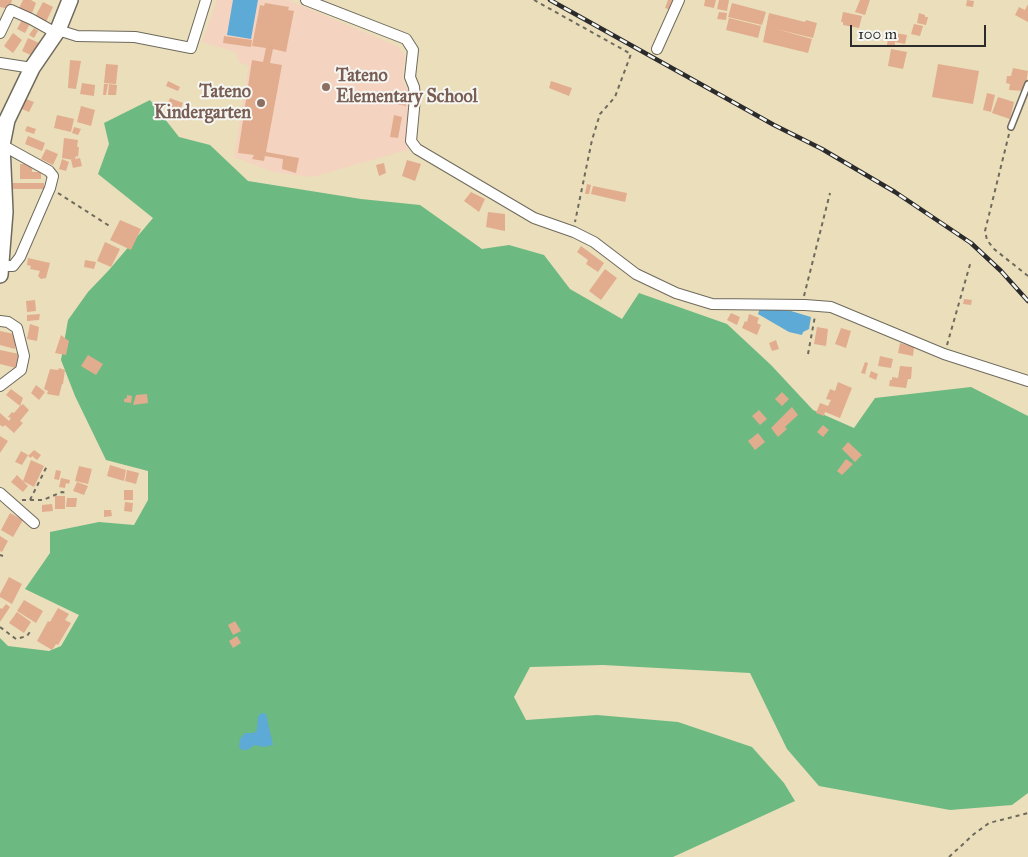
<!DOCTYPE html>
<html>
<head>
<meta charset="utf-8">
<style>
	body { margin:0 }
	#map { position:relative; width:1028px; height:857px; overflow:hidden; background:#ebdebb; font-family:"IM FELL Great Primer",serif }
	canvas { display:block }
	.scale { position:absolute; left:850px; top:25px; width:136px; height:22px; box-sizing:border-box; border:2px solid #2b2b2b; border-top:0; padding-left:6px; font-size:15px; line-height:18px; white-space:nowrap; color:#2b2b2b; -webkit-text-stroke:4px #f6f6f2; paint-order:stroke }
</style>
</head>
<body>
<div id="map">
<canvas width="1028" height="857"></canvas>
<div class="scale">100 m</div>
</div>
<script>
const c = document.querySelector('canvas').getContext('2d');
c.lineJoin = 'round';
function paint(path, color) { c.fillStyle = color; c.fill(path, 'evenodd'); }
const shape = rows => new Path2D(rows.map(r => 'M' + r).join(''));
function stroke(path, color, width, dash) { c.strokeStyle = color; c.lineWidth = width; c.lineCap = dash ? 'butt' : 'round'; c.setLineDash(dash || []); c.stroke(path); }
function label(font, color, halo, rows, align = 'center') {
  c.font = font + ' "IM FELL Great Primer",serif'; c.lineWidth = 4; c.setLineDash([]); c.textBaseline = 'middle'; c.strokeStyle = halo; c.fillStyle = color; for (const [text, x, y, turn = 0] of rows) {
    c.save(); c.translate(x, y); c.rotate((+turn || 0) * Math.PI / 180); c.textAlign = isNaN(turn) ? turn : align; if (halo) c.strokeText(text, 0, 0); c.fillText(text, 0, 0); c.restore();
  }
}
paint(shape([
	[217,0,288,0,399,47,405,56,402,80,411,95,407,150,312,177,273,172,234,157,249,66,239,62,236,52,202,42]
]), '#f5d3c1');
paint(shape([
	[150,100,179,137,210,145,248,181,361,199,420,205,482,249,509,245,544,255,570,289,622,319,639,293,727,324,771,365,813,410,854,428,875,398,971,387,1028,416,1028,793,1012,805,950,810,819,786,787,749,750,673,603,665,530,667,514,697,526,720,597,715,678,722,752,747,784,783,795,801,673,857,0,857,0,638,8,646,49,651,61,646,79,615,25,589,50,553,50,532,99,522,134,525,148,500,148,471,106,460,75,396,61,360,68,320,88,292,109,270,153,218,98,174,109,144,104,123]
]), '#6cb982');
paint(shape([
	[233,0,258,0,251,39,227,35],
	[760,308,791,311,811,317,809,329,803,332,802,335,789,332,758,314],
	[261,713,266,714,273,745,263,747,255,745,247,750,242,750,239,747,240,739,245,733,254,733,257,730,258,717]
]), '#5caad5');
paint(shape([
	[0,0,12,0,10,9,0,7],
	[23,0,31,0,36,3,31,16,18,10],
	[668,0,675,0,671,10,665,8],
	[705,0,716,0,714,8,704,6],
	[719,0,729,0,727,11,717,9],
	[860,0,870,0,865,15,855,12],
	[967,0,974,1,973,7,966,6],
	[43,2,53,7,46,22,35,17],
	[265,3,289,7,288,10,294,11,286,52,273,49,270,63,282,65,266,152,299,158,296,173,282,169,283,159,265,156,264,161,252,159,254,155,238,153,252,60,263,62,266,48,252,46,260,5,264,6],
	[732,3,766,12,762,25,728,17],
	[1028,4,1028,22,1015,15,1019,7,1025,10],
	[719,12,727,13,726,20,717,19],
	[843,12,862,16,859,28,843,25,843,22,841,22],
	[769,13,805,22,806,20,817,23,813,38,776,29,812,39,808,53,763,42],
	[919,13,925,15,925,17,928,17,926,25,917,23],
	[23,18,31,22,25,33,17,29],
	[729,18,761,26,758,38,726,30],
	[914,24,923,26,920,36,911,34],
	[34,28,38,31,34,38,29,35],
	[889,32,907,35,905,44,895,42,895,46,887,45],
	[13,33,22,40,13,53,4,46],
	[224,36,252,40,251,47,223,43],
	[28,38,39,43,33,56,22,51],
	[891,49,907,52,903,69,888,66],
	[70,60,81,61,76,89,68,88],
	[106,64,118,65,116,84,104,83],
	[938,64,979,71,973,104,932,97],
	[1013,68,1028,71,1025,91,1009,90,1010,84,1006,83,1007,76,1011,76],
	[168,81,180,87,178,91,166,86],
	[551,81,572,88,569,96,549,88],
	[82,83,95,85,94,96,80,94],
	[104,84,108,84,106,95,103,95],
	[109,84,117,85,116,95,108,95],
	[987,93,995,95,991,112,983,110],
	[398,95,407,97,406,106,397,104],
	[998,97,1014,102,1010,119,992,113],
	[170,98,183,103,180,110,167,105],
	[26,99,34,102,29,112,22,109],
	[81,106,95,110,91,126,77,122],
	[57,115,74,119,71,132,54,128],
	[394,115,402,117,398,138,390,137],
	[27,126,36,129,34,134,25,131],
	[74,127,81,129,78,135,72,133],
	[28,136,45,143,42,151,25,144],
	[64,138,78,140,77,147,79,147,78,157,76,156,75,159,80,158,82,166,73,168,71,160,73,160,62,158],
	[46,149,58,154,53,165,41,159],
	[62,159,69,162,66,171,59,169],
	[407,160,421,164,415,181,402,176],
	[384,163,386,173,379,176,376,165],
	[20,164,32,164,32,172,41,172,41,179,20,179],
	[9,183,44,183,44,189,9,189],
	[587,184,591,185,589,194,585,194],
	[593,186,627,193,625,202,591,194],
	[471,192,485,199,479,212,464,201],
	[488,212,505,214,505,231,486,227],
	[120,220,141,229,131,250,110,240],
	[105,242,120,249,111,267,97,261],
	[581,246,604,263,598,272,586,264,588,260,577,252],
	[28,258,50,263,46,278,41,279,38,276,40,271,30,269,31,266,27,265],
	[85,260,96,262,94,269,84,267],
	[605,269,617,278,601,300,589,291],
	[964,299,972,300,971,305,963,304],
	[35,300,36,311,27,312,26,301],
	[731,313,740,317,737,325,727,320],
	[40,314,39,320,27,321,27,315],
	[749,314,759,318,757,323,761,325,757,335,742,328,745,321,747,322],
	[30,324,39,327,37,341,27,339],
	[817,327,828,329,826,346,814,344],
	[841,328,851,331,846,348,835,344],
	[0,331,18,335,15,349,0,345],
	[61,335,69,341,66,355,55,353],
	[776,340,779,349,772,351,769,343],
	[900,343,914,347,913,356,898,353],
	[0,350,19,354,16,368,0,364],
	[88,355,103,364,96,375,81,366],
	[880,356,893,359,891,368,878,366],
	[865,362,868,363,865,374,861,373],
	[900,366,912,367,911,379,908,379,906,388,889,386,890,380,892,380,892,377,898,378],
	[59,368,65,370,63,384,62,384,59,396,47,394,48,391,44,389,50,369,58,370],
	[871,371,878,374,876,380,869,377],
	[838,382,852,388,840,418,825,412,824,416,816,413,820,403,828,406,831,400,826,399,830,389,835,391],
	[36,385,45,392,39,400,31,393],
	[11,389,23,398,20,406,23,404,29,410,20,421,23,423,14,433,5,425,3,427,0,425,0,413,9,421,11,418,8,417,12,412,14,413,20,406,6,395],
	[782,392,789,399,782,406,775,399],
	[147,394,148,403,133,405,136,395],
	[127,395,132,396,131,403,124,402,124,399,127,398],
	[792,407,798,415,785,427,787,429,778,437,771,428],
	[759,410,767,419,760,425,752,416],
	[823,425,829,430,823,437,817,432],
	[758,433,765,442,755,450,748,441],
	[0,436,8,441,0,453],
	[848,442,862,455,855,462,842,449],
	[34,450,41,455,37,460,32,456,31,458,28,456],
	[21,451,28,455,22,465,15,462],
	[846,459,853,464,842,475,837,471],
	[31,460,44,466,34,487,23,481],
	[110,465,126,470,124,481,107,476],
	[79,466,92,469,88,484,75,481],
	[56,470,61,471,59,480,54,479],
	[127,470,139,473,136,484,125,481],
	[17,475,28,486,23,492,11,482],
	[61,478,70,480,69,484,66,483,65,488,59,487],
	[77,482,88,486,84,495,73,491],
	[124,490,133,490,133,500,124,500],
	[55,496,65,496,65,509,55,509],
	[67,498,77,498,76,507,66,507],
	[125,502,133,503,132,512,124,511],
	[52,504,53,511,42,512,42,505],
	[104,510,111,510,112,516,104,517],
	[10,513,23,520,13,537,1,530],
	[0,536,8,541,2,552,0,551],
	[9,577,22,584,12,604,0,597,0,594],
	[24,600,43,611,36,623,17,611],
	[6,604,10,607,0,622,0,608,2,609],
	[58,608,69,614,65,620,71,623,58,645,56,644,52,650,37,641,48,621,50,622],
	[17,612,31,622,24,633,9,623],
	[235,621,241,631,233,635,228,625],
	[237,636,241,643,233,648,229,641]
]), '#e1ad8e');
const lane = shape([
	[1011,127,1028,84]
]);
const street = shape([
	[306,0,406,39,413,50,410,77,414,87,415,98,411,141,417,149,534,218,574,232,594,242,636,274,676,293,712,304,805,305,831,307,944,354,1028,381],
	[58,30,77,36,135,37,191,48,206,0],
	[0,33,11,10,31,19,56,33],
	[657,49,679,0],
	[0,63,32,68],
	[2,266,13,266,20,257,50,188,53,176,49,171,2,145],
	[0,321,8,322,17,328,24,356,21,370,0,386],
	[0,493,34,523]
]);
const secondary = shape([
	[0,275,5,212,2,145,7,120,32,68,58,30,70,0]
]);
stroke(lane, '#6e6a5d', 8);
stroke(street, '#6e6a5d', 12);
stroke(secondary, '#6e6a5d', 18);
stroke(shape([
	[534,0,631,54,615,97,600,114,592,140,575,222],
	[1009,134,985,231,987,240,994,249,1028,276],
	[58,193,111,227],
	[804,296,830,193],
	[947,345,971,261],
	[808,354,815,316],
	[22,500,43,500,62,492,68,493],
	[30,500,47,466],
	[0,555,3,556],
	[0,627,16,639,27,636,32,629],
	[949,857,974,834,989,823,1028,813]
]), '#6e6a5d', 2, [4, 4]);
stroke(lane, '#fff', 5);
stroke(street, '#fff', 10);
stroke(secondary, '#fff', 15);
const rail = shape([
	[550,0,774,125,822,149,895,192,971,243,1001,271,1028,301]
]);
stroke(rail, '#2b2b2b', 4.5);
stroke(rail, '#f6f6f2', 2.5, [8]);
for (const [x, y, r, color] of [
	[326,87,5,"#8d6e63"],
	[261,103,5,"#8d6e63"]
]) { const dot = new Path2D(); dot.arc(x, y, r, 0, 2 * Math.PI); c.fillStyle = color; c.fill(dot); stroke(dot, '#f6f6f2', 2); }
label('bold 18px', '#785e54', '#f6f6f2', [
	["Tateno",336,77],
	["Elementary School",336,98],
	["Tateno",251,93,"right"],
	["Kindergarten",251,114,"right"]
], 'left');
</script>
</body>
</html>
